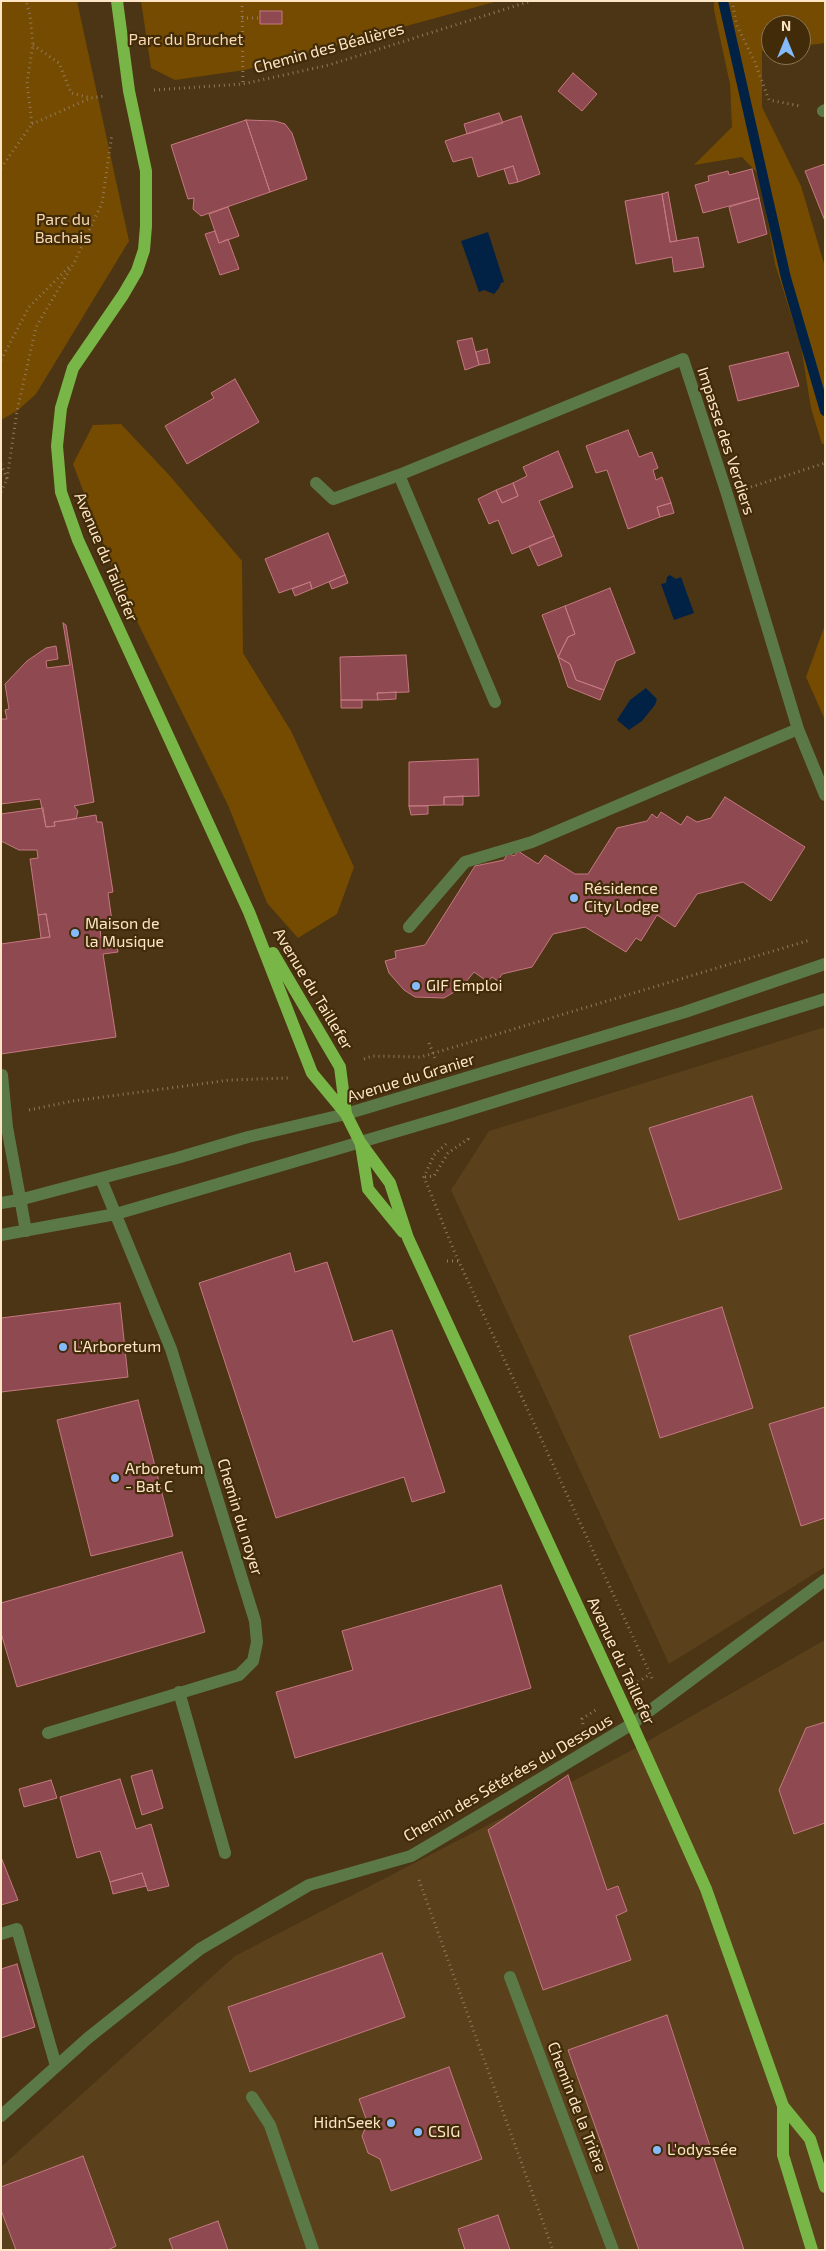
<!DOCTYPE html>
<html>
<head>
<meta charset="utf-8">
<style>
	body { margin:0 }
	#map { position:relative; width:826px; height:2251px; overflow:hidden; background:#4c3514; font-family:"Exo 2",sans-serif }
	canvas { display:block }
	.frame { position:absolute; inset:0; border:2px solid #fde5c6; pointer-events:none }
	.north { position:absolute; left:761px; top:15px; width:50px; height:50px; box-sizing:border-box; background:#412b08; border:1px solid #8c7554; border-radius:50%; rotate:0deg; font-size:14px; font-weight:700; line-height:20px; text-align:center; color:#fde5c6 }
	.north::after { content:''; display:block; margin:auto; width:18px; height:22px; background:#86bbfb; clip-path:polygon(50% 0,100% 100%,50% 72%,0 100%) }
</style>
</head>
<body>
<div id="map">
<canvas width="826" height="2251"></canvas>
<div class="frame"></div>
<div class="north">N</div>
</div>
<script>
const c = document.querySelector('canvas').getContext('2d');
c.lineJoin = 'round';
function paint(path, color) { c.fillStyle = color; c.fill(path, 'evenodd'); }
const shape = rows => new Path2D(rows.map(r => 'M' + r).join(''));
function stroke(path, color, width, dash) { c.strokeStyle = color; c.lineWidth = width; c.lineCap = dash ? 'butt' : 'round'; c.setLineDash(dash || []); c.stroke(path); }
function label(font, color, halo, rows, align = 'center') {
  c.font = font + ' "Exo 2",sans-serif'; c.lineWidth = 4.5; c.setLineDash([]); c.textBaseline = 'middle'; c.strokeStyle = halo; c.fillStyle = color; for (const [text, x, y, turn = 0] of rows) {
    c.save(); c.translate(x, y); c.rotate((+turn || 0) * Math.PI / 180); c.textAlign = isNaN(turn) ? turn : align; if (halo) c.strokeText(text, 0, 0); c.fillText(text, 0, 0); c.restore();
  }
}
paint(shape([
	[825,1027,825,1567,669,1664,451,1190,489,1131],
	[825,1640,825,2250,1,2250,1,2167,235,1956,625,1754]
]), '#5a401b');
paint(shape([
	[1,1,77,1,129,241,36,394,17,411,1,420],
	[141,1,498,1,245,70,175,80,151,68],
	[714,1,825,1,825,43,801,46,801,25,771,25,771,49,762,51,762,107,801,186,825,267,825,444,822,444,811,408,801,346,775,264,760,176,742,157,694,165,732,127,730,84,714,10],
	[121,424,170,476,242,561,243,653,291,731,354,867,337,914,298,938,267,903,228,805,120,587,73,464,93,425],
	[825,625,825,720,806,677]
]), '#744b00');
paint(shape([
	[488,232,504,282,501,283,499,288,494,294,484,290,479,292,461,241],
	[670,575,676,579,681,577,694,613,674,620,661,584,666,583,667,577],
	[646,688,657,699,655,705,642,721,629,730,617,720,630,700]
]), '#022245');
stroke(shape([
	[723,1,786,278,825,411]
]), '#022245', 10);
const building = shape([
	[260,11,282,11,282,24,260,24,260,11],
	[573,73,597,94,582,111,558,91,573,73],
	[499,113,503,123,467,134,464,124,499,113],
	[521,116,540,174,518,182,513,166,478,177,472,157,453,162,445,141,521,116],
	[246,120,275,121,285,124,292,133,307,179,270,192,246,120],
	[246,120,270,192,201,216,193,209,194,198,188,199,171,145,246,120],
	[825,164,825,221,805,171,825,164],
	[513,166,518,182,509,184,504,169,513,166],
	[752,169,759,198,703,213,695,185,709,181,708,176,728,171,729,175,752,169],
	[668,192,677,241,670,242,662,194,668,192],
	[662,194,670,242,698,237,704,267,674,272,672,257,636,264,625,201,662,194],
	[759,198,767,234,738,243,729,207,759,198],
	[228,207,239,236,219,243,209,214,228,207],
	[215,231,219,243,228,239,239,269,220,275,205,234,215,231],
	[472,338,479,365,465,370,457,341,472,338],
	[487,349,490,363,479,365,476,352,487,349],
	[788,352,799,386,738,401,729,366,788,352],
	[235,379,259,422,187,464,165,426,214,398,211,393,235,379],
	[628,430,639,457,652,452,658,468,653,470,656,480,662,477,671,503,657,507,660,517,628,529,607,470,596,473,586,446,628,430],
	[558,451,573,487,539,501,554,536,512,554,498,520,489,524,478,499,496,490,502,503,518,496,513,483,527,476,523,467,558,451],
	[513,483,518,496,502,503,496,490,513,483],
	[671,503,674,513,660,517,657,507,671,503],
	[328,533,345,575,312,589,310,582,279,593,265,559,328,533],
	[554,536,562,556,538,566,529,546,554,536],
	[345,575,348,583,332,589,329,582,345,575],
	[310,582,312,589,295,596,292,589,310,582],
	[610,588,635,653,616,661,604,690,576,680,570,664,558,657,568,637,575,634,565,606,610,588],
	[565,606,575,634,568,637,558,657,542,615,565,606],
	[63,623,66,625,94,802,74,806,78,811,76,819,54,822,55,826,46,827,40,799,1,804,1,719,7,719,5,710,9,709,5,684,27,661,46,648,56,646,58,659,46,661,47,668,70,665,63,623],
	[406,655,409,692,377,693,378,700,341,700,340,657,406,655],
	[558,657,570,664,576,680,604,690,600,700,568,687,558,657],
	[396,692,396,699,378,700,377,693,396,692],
	[341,700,362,700,362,708,341,708,341,700],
	[478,759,479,796,444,797,444,805,409,806,409,762,478,759],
	[463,796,463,805,444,805,444,797,463,796],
	[725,797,805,847,771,901,743,882,697,894,675,927,657,915,641,941,636,938,626,952,585,927,553,934,532,967,502,974,498,981,492,977,488,982,474,972,461,988,444,998,415,997,404,990,389,973,385,961,396,958,395,951,425,945,475,866,504,860,508,853,514,856,518,851,538,864,545,855,575,874,588,874,617,828,647,821,652,814,657,818,661,812,681,825,687,816,697,822,711,818,725,797],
	[409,806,428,806,428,814,411,815,409,806],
	[43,808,46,827,55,826,54,822,96,815,97,822,102,822,113,892,108,893,113,928,100,929,101,938,115,936,118,952,103,954,116,1037,1,1054,1,944,50,937,46,914,38,915,30,859,38,858,37,850,19,850,1,841,1,814,43,808],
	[46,914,50,937,41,938,38,915,46,914],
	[752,1096,782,1189,679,1220,649,1128,752,1096],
	[290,1253,295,1272,327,1262,353,1342,392,1330,445,1492,412,1502,404,1477,276,1518,199,1283,290,1253],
	[120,1303,128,1377,1,1392,1,1318,120,1303],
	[722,1307,753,1408,660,1438,629,1336,722,1307],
	[138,1400,173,1536,91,1556,57,1420,138,1400],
	[825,1407,825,1518,801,1526,769,1424,825,1407],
	[182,1552,205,1632,17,1687,1,1633,1,1603,182,1552],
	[501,1585,531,1688,295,1758,276,1692,353,1670,342,1631,501,1585],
	[825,1722,825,1823,794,1834,779,1790,806,1728,825,1722],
	[152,1770,163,1808,142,1815,131,1776,152,1770],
	[568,1775,607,1890,618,1886,627,1911,616,1916,631,1960,543,1990,488,1830,568,1775],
	[120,1779,136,1829,151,1824,169,1886,148,1891,142,1873,110,1882,100,1851,77,1858,60,1797,120,1779],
	[51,1780,57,1798,24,1807,19,1789,51,1780],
	[1,1857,18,1900,1,1905,1,1857],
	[142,1873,146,1886,113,1894,110,1882,142,1873],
	[382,1953,405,2017,250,2072,228,2007,382,1953],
	[17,1964,35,2027,1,2038,1,1969,17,1964],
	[667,2015,744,2250,639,2250,568,2050,667,2015],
	[449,2067,482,2159,391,2191,380,2159,368,2153,362,2136,365,2129,369,2127,359,2099,449,2067],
	[83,2156,116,2246,108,2250,16,2250,1,2210,1,2187,83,2156],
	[498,2215,510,2250,465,2250,458,2229,498,2215],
	[218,2221,228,2250,173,2250,169,2239,218,2221]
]);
paint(building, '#8f4951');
stroke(building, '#c57880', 1);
stroke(shape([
	[242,1,243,84],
	[732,1,737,26,754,60,769,100,800,106],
	[242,18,260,18],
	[33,45,59,63,71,93,91,98,105,96],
	[154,90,243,84,329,65,531,1],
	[32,124,91,98],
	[1,168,32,124,27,82,33,45,30,15,26,1],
	[1,360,29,307,71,265],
	[1,464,7,479],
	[751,487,825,463],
	[1,492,7,479,17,411,36,327,75,261,102,203,112,134],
	[429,1043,436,1061],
	[364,1059,372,1056,421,1057,810,940],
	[29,1110,73,1101,230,1080,288,1078],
	[446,1144,434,1155,424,1177,454,1251,652,1678],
	[425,1177,434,1176,448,1153,468,1139,467,1136],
	[447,1261,458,1261],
	[638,1682,650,1674],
	[583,1724,582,1719,597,1709],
	[419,1880,553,2250]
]), '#917959', 3, [1, 4]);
stroke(shape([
	[823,111,825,110],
	[399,475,495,702],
	[316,483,333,499,399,475,683,359,727,494,798,729,825,795],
	[409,927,465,862,532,842,798,729],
	[2,1075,7,1127,26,1231],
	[1,1203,19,1200,177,1158,248,1137,346,1114,685,1012,825,964],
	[1,1235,116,1214,449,1116,825,999],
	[179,1692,225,1853],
	[48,1733,239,1675,253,1661,257,1642,255,1621,171,1349,101,1179],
	[1,1934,17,1929,56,2066],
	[510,1977,613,2250],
	[252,2097,270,2125,313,2250],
	[1,2116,88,2038,200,1949,309,1885,411,1856,450,1833,632,1724,825,1580]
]), '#5b7946', 12);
stroke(shape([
	[117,1,129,91,146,171,146,226,144,250,137,271,123,295,73,368,61,408,57,446,61,492,78,540,249,912,312,1073,346,1114,360,1142,390,1183,408,1238,632,1724,706,1889,783,2106,783,2155,812,2250],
	[273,953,340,1067,346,1114],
	[361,1145,368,1189,403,1232],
	[783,2106,810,2139,825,2187]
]), '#78b747', 12);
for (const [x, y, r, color] of [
	[574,898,5,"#86bbfb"],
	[75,933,5,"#86bbfb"],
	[416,986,5,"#86bbfb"],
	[63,1347,5,"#86bbfb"],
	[115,1478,5,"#86bbfb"],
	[391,2123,5,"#86bbfb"],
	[418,2132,5,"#86bbfb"],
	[657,2150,5,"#86bbfb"]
]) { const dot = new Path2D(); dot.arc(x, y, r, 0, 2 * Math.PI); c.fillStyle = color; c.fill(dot); stroke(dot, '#412b08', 2); }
label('16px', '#f8d9b1', '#412b08', [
	["Parc du Bruchet",186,40],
	["Parc du",63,220],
	["Bachais",63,238]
]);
label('16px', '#fde5c6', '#412b08', [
	["Chemin des Béalières",329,48,-15],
	["Impasse des Verdiers",726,441,72],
	["Avenue du Taillefer",106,557,67],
	["Avenue du Taillefer",313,989,59],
	["Avenue du Granier",411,1078,-17],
	["Chemin du noyer",240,1517,73],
	["Avenue du Taillefer",621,1661,65],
	["Chemin des Sétérées du Dessous",508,1778,-30],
	["Chemin de la Trière",577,2107,69]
]);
label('16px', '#fde5c6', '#412b08', [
	["Résidence",584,889],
	["City Lodge",584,907],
	["Maison de",85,924],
	["la Musique",85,942],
	["GIF Emploi",426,986],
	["L'Arboretum",73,1347],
	["Arboretum",125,1469],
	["- Bat C",125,1487],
	["HidnSeek",381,2123,"right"],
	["CSIG",428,2132],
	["L'odyssée",667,2150]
], 'left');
</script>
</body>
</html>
